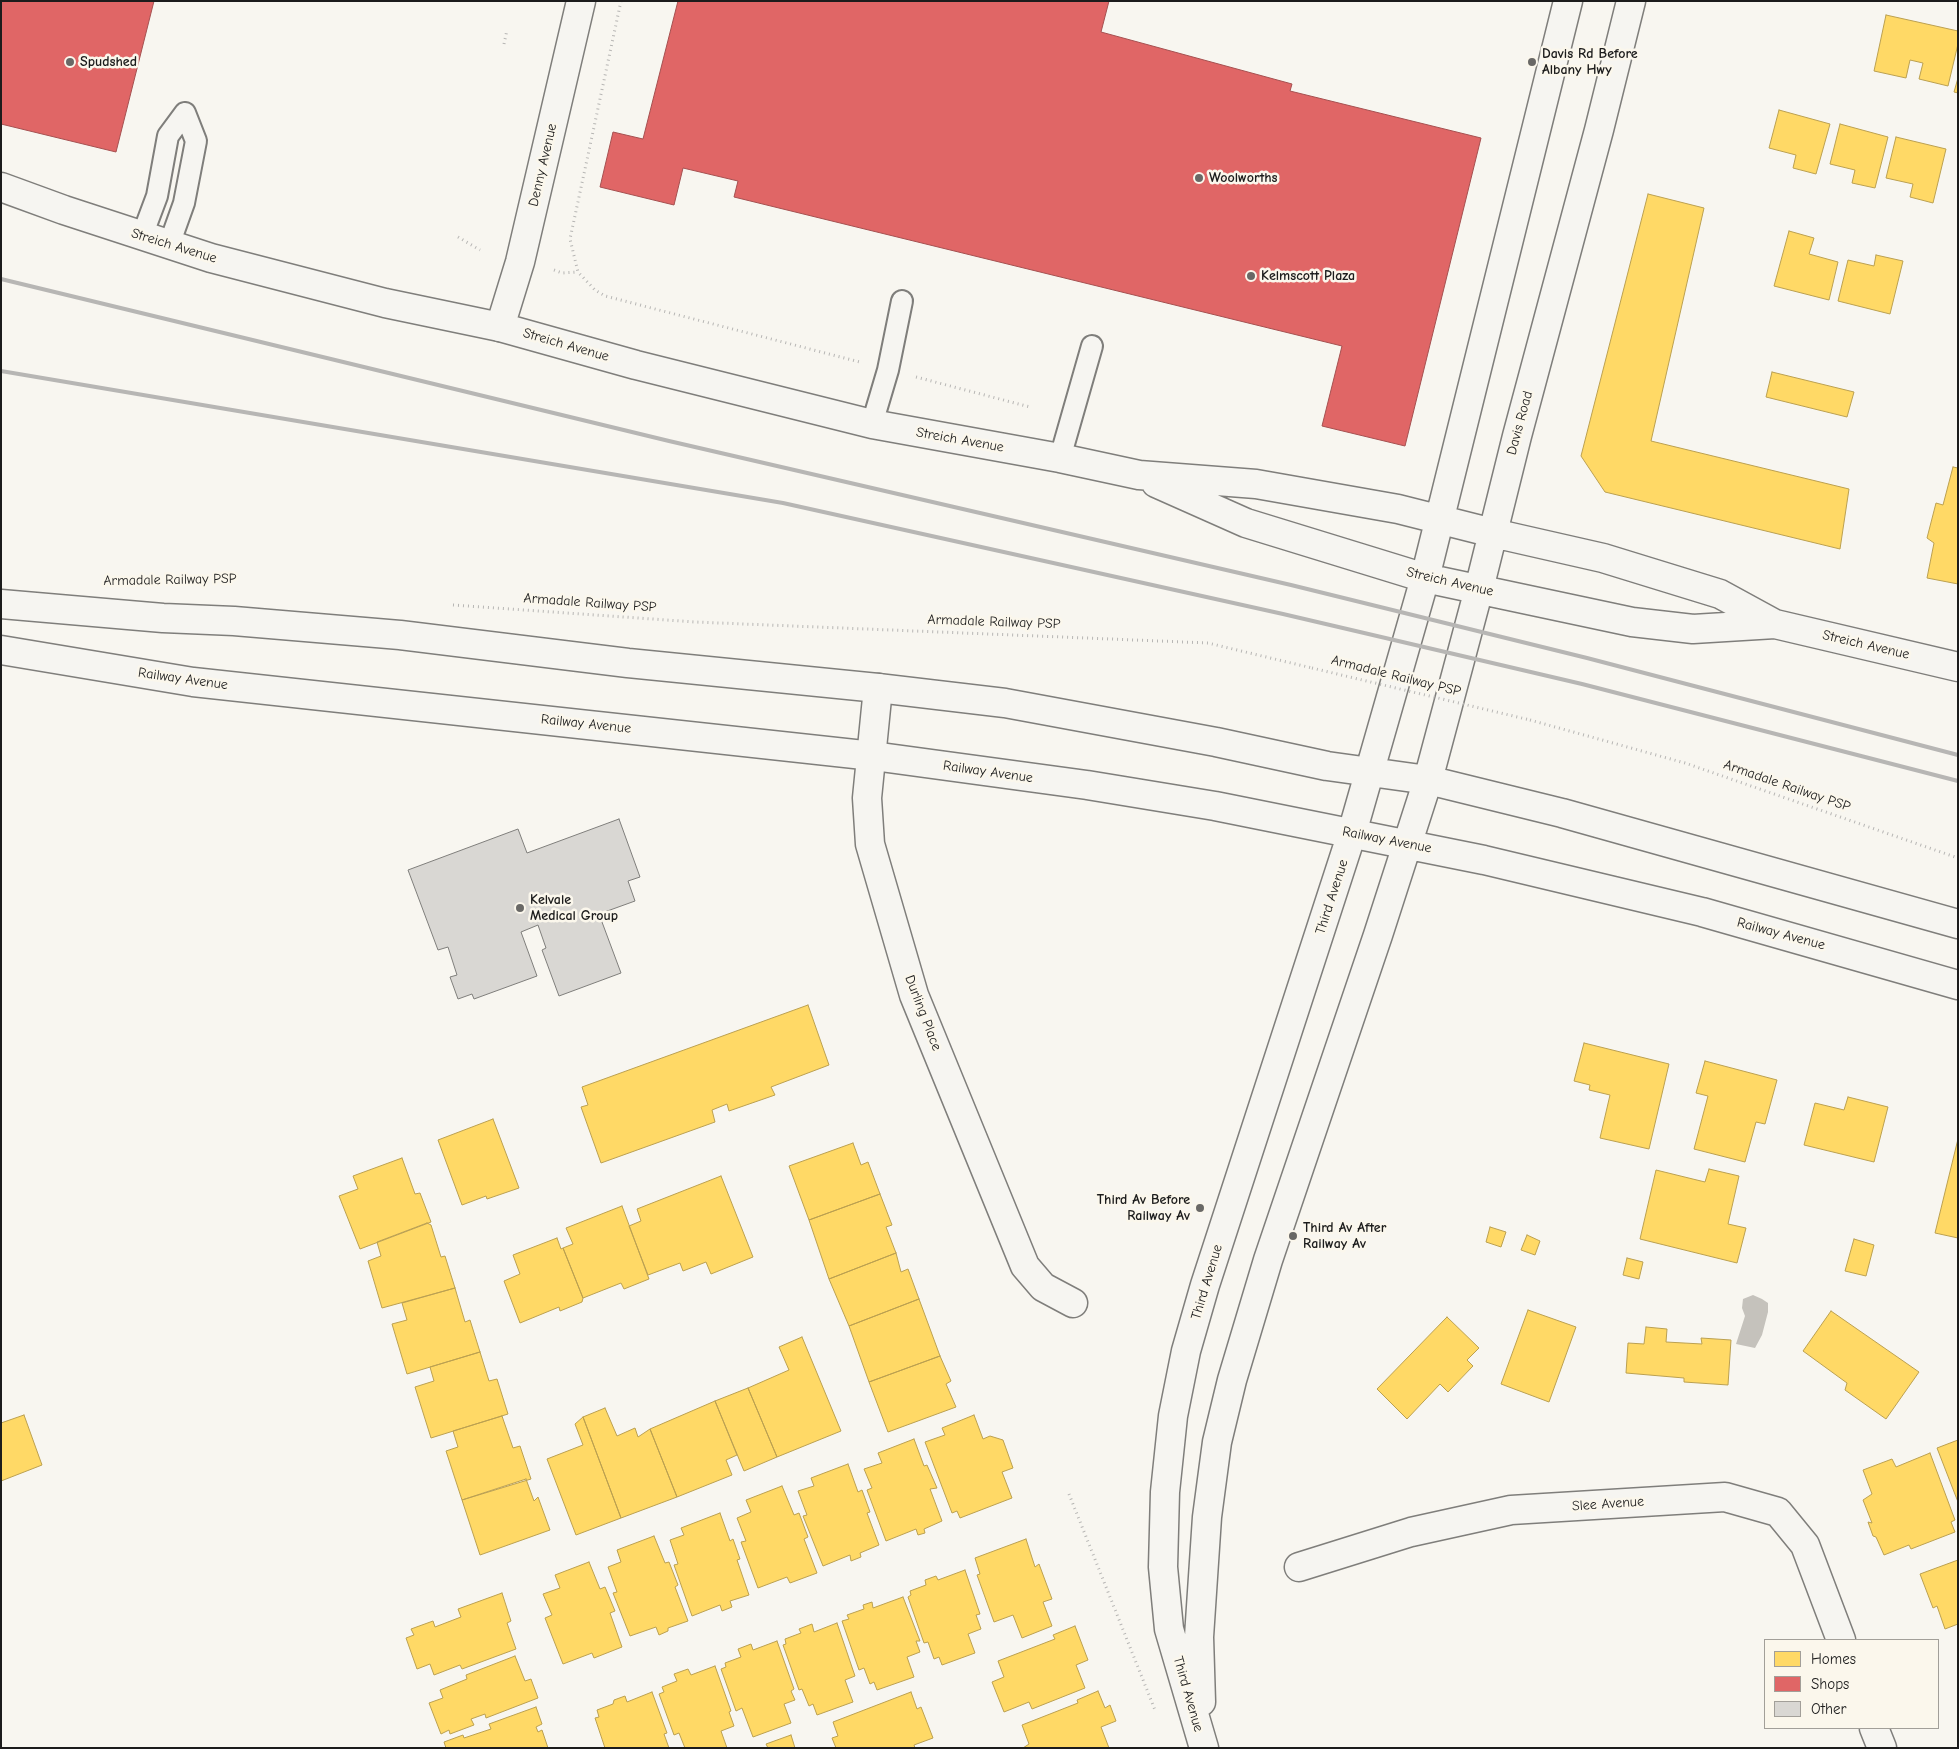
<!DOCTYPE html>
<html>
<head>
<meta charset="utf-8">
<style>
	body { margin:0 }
	#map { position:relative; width:1959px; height:1749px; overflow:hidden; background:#f8f6f0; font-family:"Comic Neue",sans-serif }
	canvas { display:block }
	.frame { position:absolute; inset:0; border:2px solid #1c1c1c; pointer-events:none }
	.legend { position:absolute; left:1764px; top:1639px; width:175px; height:90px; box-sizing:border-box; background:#fbf7ec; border:1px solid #a29f99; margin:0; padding:6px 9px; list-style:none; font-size:15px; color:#1c1c1c }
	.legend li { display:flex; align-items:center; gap:10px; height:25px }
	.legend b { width:25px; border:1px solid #a29f99 }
</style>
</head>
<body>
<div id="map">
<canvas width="1959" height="1749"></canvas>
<div class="frame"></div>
<ul class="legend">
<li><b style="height:14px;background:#ffd966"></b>Homes</li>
<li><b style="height:14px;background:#e06666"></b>Shops</li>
<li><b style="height:14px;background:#d9d7d3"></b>Other</li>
</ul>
</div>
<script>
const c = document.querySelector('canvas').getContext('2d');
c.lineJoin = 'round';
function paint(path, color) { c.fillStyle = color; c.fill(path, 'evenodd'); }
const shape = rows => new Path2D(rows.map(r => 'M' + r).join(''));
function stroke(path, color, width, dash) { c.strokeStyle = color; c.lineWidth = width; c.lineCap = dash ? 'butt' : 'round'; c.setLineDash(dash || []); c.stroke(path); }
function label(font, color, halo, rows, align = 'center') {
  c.font = font + ' "Comic Neue",sans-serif'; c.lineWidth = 5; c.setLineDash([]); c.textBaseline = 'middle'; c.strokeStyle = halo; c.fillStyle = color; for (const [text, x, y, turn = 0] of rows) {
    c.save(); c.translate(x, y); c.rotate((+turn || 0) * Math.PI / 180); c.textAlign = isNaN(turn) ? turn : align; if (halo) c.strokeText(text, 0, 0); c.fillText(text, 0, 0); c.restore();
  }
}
paint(shape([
	[1753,1295,1762,1299,1768,1303,1768,1312,1762,1335,1755,1348,1736,1344,1745,1316,1742,1308,1743,1299]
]), '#c5c2bc');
const homes = shape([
	[1886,15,1958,31,1958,44,1948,86,1919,79,1923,63,1910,60,1906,78,1874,71,1886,15],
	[1958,78,1958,93,1954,92,1958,78],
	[1779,110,1830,124,1816,174,1793,168,1796,155,1769,148,1779,110],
	[1840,124,1888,137,1875,188,1852,183,1855,170,1830,164,1840,124],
	[1896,137,1946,149,1933,203,1910,197,1913,184,1886,178,1896,137],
	[1648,194,1704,208,1651,441,1849,489,1840,549,1605,492,1581,456,1648,194],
	[1789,231,1814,238,1809,254,1838,262,1829,300,1774,286,1789,231],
	[1876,255,1903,261,1890,314,1838,301,1848,260,1874,266,1876,255],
	[1772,372,1854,392,1847,417,1766,397,1772,372],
	[1953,467,1958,468,1958,584,1927,578,1934,543,1927,538,1936,503,1943,505,1953,467],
	[808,1005,829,1065,771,1087,775,1095,729,1111,727,1104,712,1110,715,1122,601,1163,581,1107,588,1105,582,1087,808,1005],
	[1584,1043,1669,1064,1649,1149,1600,1138,1610,1095,1589,1090,1590,1085,1574,1081,1584,1043],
	[1705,1061,1777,1080,1765,1124,1756,1122,1745,1162,1694,1149,1708,1096,1696,1093,1705,1061],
	[1848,1097,1888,1107,1874,1162,1804,1145,1815,1103,1844,1110,1848,1097],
	[493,1119,519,1188,487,1199,486,1196,462,1205,438,1140,493,1119],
	[1958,1139,1958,1238,1935,1233,1958,1139],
	[853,1143,861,1165,868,1162,880,1194,809,1220,789,1166,853,1143],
	[402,1158,415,1194,420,1193,431,1222,360,1249,339,1196,358,1189,353,1176,402,1158],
	[1709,1169,1739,1176,1728,1224,1746,1228,1737,1263,1640,1239,1656,1170,1705,1182,1709,1169],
	[721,1176,753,1257,711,1274,706,1262,683,1271,680,1263,648,1275,629,1226,641,1221,637,1209,721,1176],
	[880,1194,892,1225,886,1227,896,1253,829,1279,809,1220,880,1194],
	[622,1206,649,1279,624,1289,621,1283,583,1298,563,1248,573,1244,566,1228,622,1206],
	[427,1223,431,1225,441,1257,445,1256,455,1288,382,1308,368,1261,381,1256,377,1242,427,1223],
	[1490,1227,1506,1232,1501,1247,1486,1242,1490,1227],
	[1527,1235,1540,1241,1535,1255,1521,1250,1527,1235],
	[557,1238,561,1249,563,1248,583,1298,582,1302,560,1311,559,1307,520,1323,504,1281,520,1274,513,1255,557,1238],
	[1854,1239,1874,1245,1866,1276,1845,1271,1854,1239],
	[896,1253,901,1272,908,1269,919,1299,849,1326,829,1279,896,1253],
	[1627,1258,1643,1262,1639,1279,1623,1275,1627,1258],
	[455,1288,465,1322,470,1320,480,1352,407,1374,392,1324,407,1320,402,1303,455,1288],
	[919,1299,940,1356,869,1382,849,1326,919,1299],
	[1528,1310,1576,1327,1549,1402,1501,1384,1528,1310],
	[1831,1311,1919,1372,1886,1419,1845,1390,1847,1383,1803,1351,1831,1311],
	[1447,1317,1479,1348,1467,1360,1473,1366,1448,1392,1440,1384,1407,1419,1377,1389,1447,1317],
	[1646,1327,1667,1329,1666,1342,1702,1344,1701,1338,1731,1340,1728,1385,1684,1382,1684,1378,1626,1373,1628,1343,1644,1344,1646,1327],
	[802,1337,841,1431,777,1457,748,1388,789,1370,779,1347,802,1337],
	[480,1352,489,1381,497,1379,508,1414,431,1438,415,1387,434,1381,430,1367,480,1352],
	[940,1356,951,1381,946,1384,956,1407,888,1432,869,1382,940,1356],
	[748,1388,777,1457,744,1471,715,1401,748,1388],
	[715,1401,737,1455,726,1460,732,1475,677,1497,650,1429,715,1401],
	[605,1408,617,1436,635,1428,638,1437,650,1429,677,1497,621,1518,583,1417,605,1408],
	[24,1415,42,1465,1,1481,1,1423,24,1415],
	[974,1415,983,1439,990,1436,1003,1440,1013,1468,1002,1472,1012,1498,960,1518,957,1511,952,1513,925,1442,945,1435,942,1428,974,1415],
	[502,1416,513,1448,520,1446,531,1479,462,1500,446,1451,458,1447,453,1431,502,1416],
	[583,1417,621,1518,576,1535,547,1459,583,1445,575,1424,583,1417],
	[914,1439,924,1466,927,1465,937,1488,930,1489,942,1521,924,1529,925,1533,918,1535,916,1529,886,1541,867,1490,872,1488,864,1469,882,1463,878,1453,914,1439],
	[1958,1440,1958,1502,1937,1448,1958,1440],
	[1930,1453,1955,1520,1951,1522,1955,1532,1911,1549,1909,1545,1884,1555,1876,1537,1873,1536,1868,1522,1872,1523,1863,1500,1872,1494,1863,1470,1892,1459,1896,1467,1930,1453],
	[848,1464,858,1492,862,1490,870,1512,867,1513,879,1545,860,1553,861,1557,851,1561,850,1555,823,1566,803,1516,807,1515,798,1491,814,1486,811,1478,848,1464],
	[526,1479,534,1501,538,1497,550,1530,480,1555,462,1500,526,1479],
	[782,1486,794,1515,799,1513,808,1537,804,1539,817,1573,790,1583,787,1577,758,1588,741,1542,746,1541,737,1518,751,1512,746,1500,782,1486],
	[720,1513,730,1541,733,1539,740,1559,737,1560,749,1595,730,1601,732,1607,722,1611,720,1605,692,1616,674,1565,678,1564,670,1540,684,1535,681,1528,720,1513],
	[654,1536,665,1563,669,1562,678,1585,675,1587,688,1621,668,1628,668,1631,659,1635,656,1627,630,1636,613,1593,617,1592,608,1567,621,1562,617,1550,654,1536],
	[1026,1539,1035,1567,1039,1564,1052,1599,1043,1602,1052,1626,1022,1638,1013,1615,994,1622,977,1575,980,1574,975,1558,1026,1539],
	[1958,1560,1958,1624,1945,1629,1937,1606,1933,1608,1920,1574,1958,1560],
	[589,1562,600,1589,605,1587,615,1611,610,1613,622,1647,594,1658,592,1653,563,1664,545,1618,552,1615,543,1594,560,1588,555,1575,589,1562],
	[965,1570,980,1614,976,1615,981,1629,968,1634,975,1653,942,1665,939,1657,934,1659,928,1642,924,1643,908,1597,911,1595,910,1591,926,1585,925,1580,936,1576,938,1580,965,1570],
	[502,1593,511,1621,507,1623,516,1649,462,1669,460,1665,434,1675,430,1664,417,1669,406,1638,414,1635,411,1629,433,1621,435,1627,461,1617,458,1609,502,1593],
	[903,1597,920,1641,916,1641,920,1652,907,1657,914,1677,877,1690,874,1682,870,1684,864,1668,859,1670,842,1621,849,1619,847,1615,864,1609,863,1605,872,1602,873,1608,903,1597],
	[837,1623,855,1676,845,1680,853,1702,817,1715,813,1704,809,1706,802,1689,799,1690,783,1645,786,1644,785,1639,801,1633,799,1629,812,1624,814,1632,837,1623],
	[1075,1626,1088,1660,1076,1665,1085,1688,1032,1709,1029,1702,1004,1712,992,1682,1004,1677,998,1661,1055,1639,1053,1635,1075,1626],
	[777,1641,794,1689,791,1691,795,1700,784,1704,791,1723,753,1737,742,1708,736,1711,721,1669,726,1667,725,1663,741,1657,738,1649,751,1644,753,1650,777,1641],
	[515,1656,525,1681,531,1679,538,1698,486,1718,485,1714,471,1719,474,1725,450,1734,449,1730,441,1734,429,1703,443,1698,440,1690,467,1679,466,1675,515,1656],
	[715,1666,731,1711,729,1712,734,1726,721,1731,727,1748,685,1748,679,1733,674,1735,659,1694,664,1692,662,1687,677,1681,674,1674,688,1669,691,1675,715,1666],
	[1098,1691,1105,1708,1110,1705,1116,1721,1101,1727,1109,1748,1023,1748,1029,1744,1022,1725,1078,1703,1077,1700,1098,1691],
	[652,1692,667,1733,664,1734,669,1748,605,1748,595,1718,599,1717,597,1710,613,1704,614,1700,625,1696,627,1702,652,1692],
	[911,1692,917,1709,921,1707,933,1738,914,1745,915,1748,836,1748,832,1738,838,1736,833,1722,911,1692],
	[536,1707,542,1724,536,1727,538,1732,542,1730,548,1748,446,1748,444,1742,463,1735,464,1738,491,1729,489,1724,536,1707],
	[791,1735,795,1748,768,1748,766,1744,791,1735]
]);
paint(homes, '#ffd966');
stroke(homes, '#bba050', 1);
const shops = shape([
	[1,1,154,1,116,152,1,124,1,1],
	[678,1,1109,1,1101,32,1292,84,1290,91,1481,138,1405,446,1322,426,1342,346,734,197,738,181,683,168,674,205,600,187,613,132,643,139,678,1]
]);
paint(shops, '#e06666');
stroke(shops, '#a55050', 1);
const building = shape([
	[619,819,640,877,628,881,635,901,599,914,621,973,559,996,542,950,546,948,538,925,521,932,537,976,474,999,472,994,458,999,450,977,457,975,448,947,438,950,408,870,518,829,527,853,619,819]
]);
paint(building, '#d9d7d3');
stroke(building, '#7f7e7b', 1);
const lane = shape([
	[142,236,157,196,168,136,185,113],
	[169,245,184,203,196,141,185,113],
	[872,424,888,370,902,301],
	[1060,458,1092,346]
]);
const street = shape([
	[1,187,64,210,211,258,385,303,500,327],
	[878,688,867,798,870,844,914,995,1025,1266,1043,1287,1073,1303],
	[1299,1567,1411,1532,1511,1510,1725,1497,1778,1512,1805,1545,1841,1640],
	[1874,1728,1882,1748]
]);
const secondary = shape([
	[581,1,520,262,500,327,636,365,872,424,1060,458,1139,475,1256,484,1398,509,1493,533,1603,558,1720,594,1775,624,1958,667],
	[1156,483,1246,523,1425,578,1632,622,1693,629,1775,624],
	[1,604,163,618,234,621,400,635,628,663,878,688,1005,703,1216,742,1327,766,1428,780,1562,813,1958,924],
	[1,650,193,682,873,756,1087,785,1215,806,1484,860,1702,912,1958,985],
	[1201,1702,1199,1637,1207,1517,1217,1442,1232,1380,1268,1260,1378,935,1428,780,1479,589,1517,436,1599,130,1631,1],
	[1204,1748,1169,1629,1163,1567,1165,1492,1173,1416,1186,1351,1205,1285,1352,833,1425,578,1568,1]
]);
stroke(lane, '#7f7e7b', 24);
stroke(street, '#7f7e7b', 31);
stroke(secondary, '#7f7e7b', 31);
stroke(shape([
	[621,1,570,239,578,272,595,290,605,296,860,362],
	[504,44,507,30],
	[458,237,480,250],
	[554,270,562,273,578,272],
	[916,377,1030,407],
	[453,605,695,622,1208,643,1312,668],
	[1530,720,1685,763,1958,858],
	[1069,1494,1155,1710]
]), '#b7b6b4', 3, [1, 4]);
stroke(lane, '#f6f5f1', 20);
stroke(street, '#f6f5f1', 28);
stroke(secondary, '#f6f5f1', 28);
stroke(shape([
	[1,279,669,441,1291,585,1587,658,1958,755],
	[1,371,783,503,1283,614,1582,684,1958,781]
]), '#b7b6b4', 4);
stroke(shape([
	[1312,668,1530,720]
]), '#b7b6b4', 3, [1, 4]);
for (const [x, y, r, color] of [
	[70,62,5,"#696866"],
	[1532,62,5,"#696866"],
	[1199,178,5,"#696866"],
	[1251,276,5,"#696866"],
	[520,908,5,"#696866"],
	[1200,1208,5,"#696866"],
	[1293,1236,5,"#696866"]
]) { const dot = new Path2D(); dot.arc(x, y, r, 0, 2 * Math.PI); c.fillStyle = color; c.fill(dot); stroke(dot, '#fbf7ec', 2); }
label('bold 14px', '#1c1c1c', '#fbf7ec', [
	["Davis Rd Before",1542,54],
	["Albany Hwy",1542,70],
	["Spudshed",80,62],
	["Woolworths",1209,178],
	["Kelmscott Plaza",1261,276],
	["Kelvale",530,900],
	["Medical Group",530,916],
	["Third Av Before",1190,1200,"right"],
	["Railway Av",1190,1216,"right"],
	["Third Av After",1303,1228],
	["Railway Av",1303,1244]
], 'left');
label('14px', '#1c1c1c', '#fbf7ec', [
	["Denny Avenue",543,165,-77],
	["Streich Avenue",174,246,17],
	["Streich Avenue",566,345,16],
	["Davis Road",1520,423,-75],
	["Streich Avenue",960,440,10],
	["Armadale Railway PSP",170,580,-1],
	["Streich Avenue",1450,582,13],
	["Armadale Railway PSP",590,603,4],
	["Armadale Railway PSP",994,622,2],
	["Streich Avenue",1866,645,13],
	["Armadale Railway PSP",1396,676,14],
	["Railway Avenue",183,679,8],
	["Railway Avenue",586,724,6],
	["Railway Avenue",988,772,8],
	["Armadale Railway PSP",1787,786,19],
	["Railway Avenue",1387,840,11],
	["Third Avenue",1332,897,-72],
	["Railway Avenue",1781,934,15],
	["Durling Place",923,1013,69],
	["Third Avenue",1207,1282,-73],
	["Slee Avenue",1608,1504,-4],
	["Third Avenue",1188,1694,74]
]);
</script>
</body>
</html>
